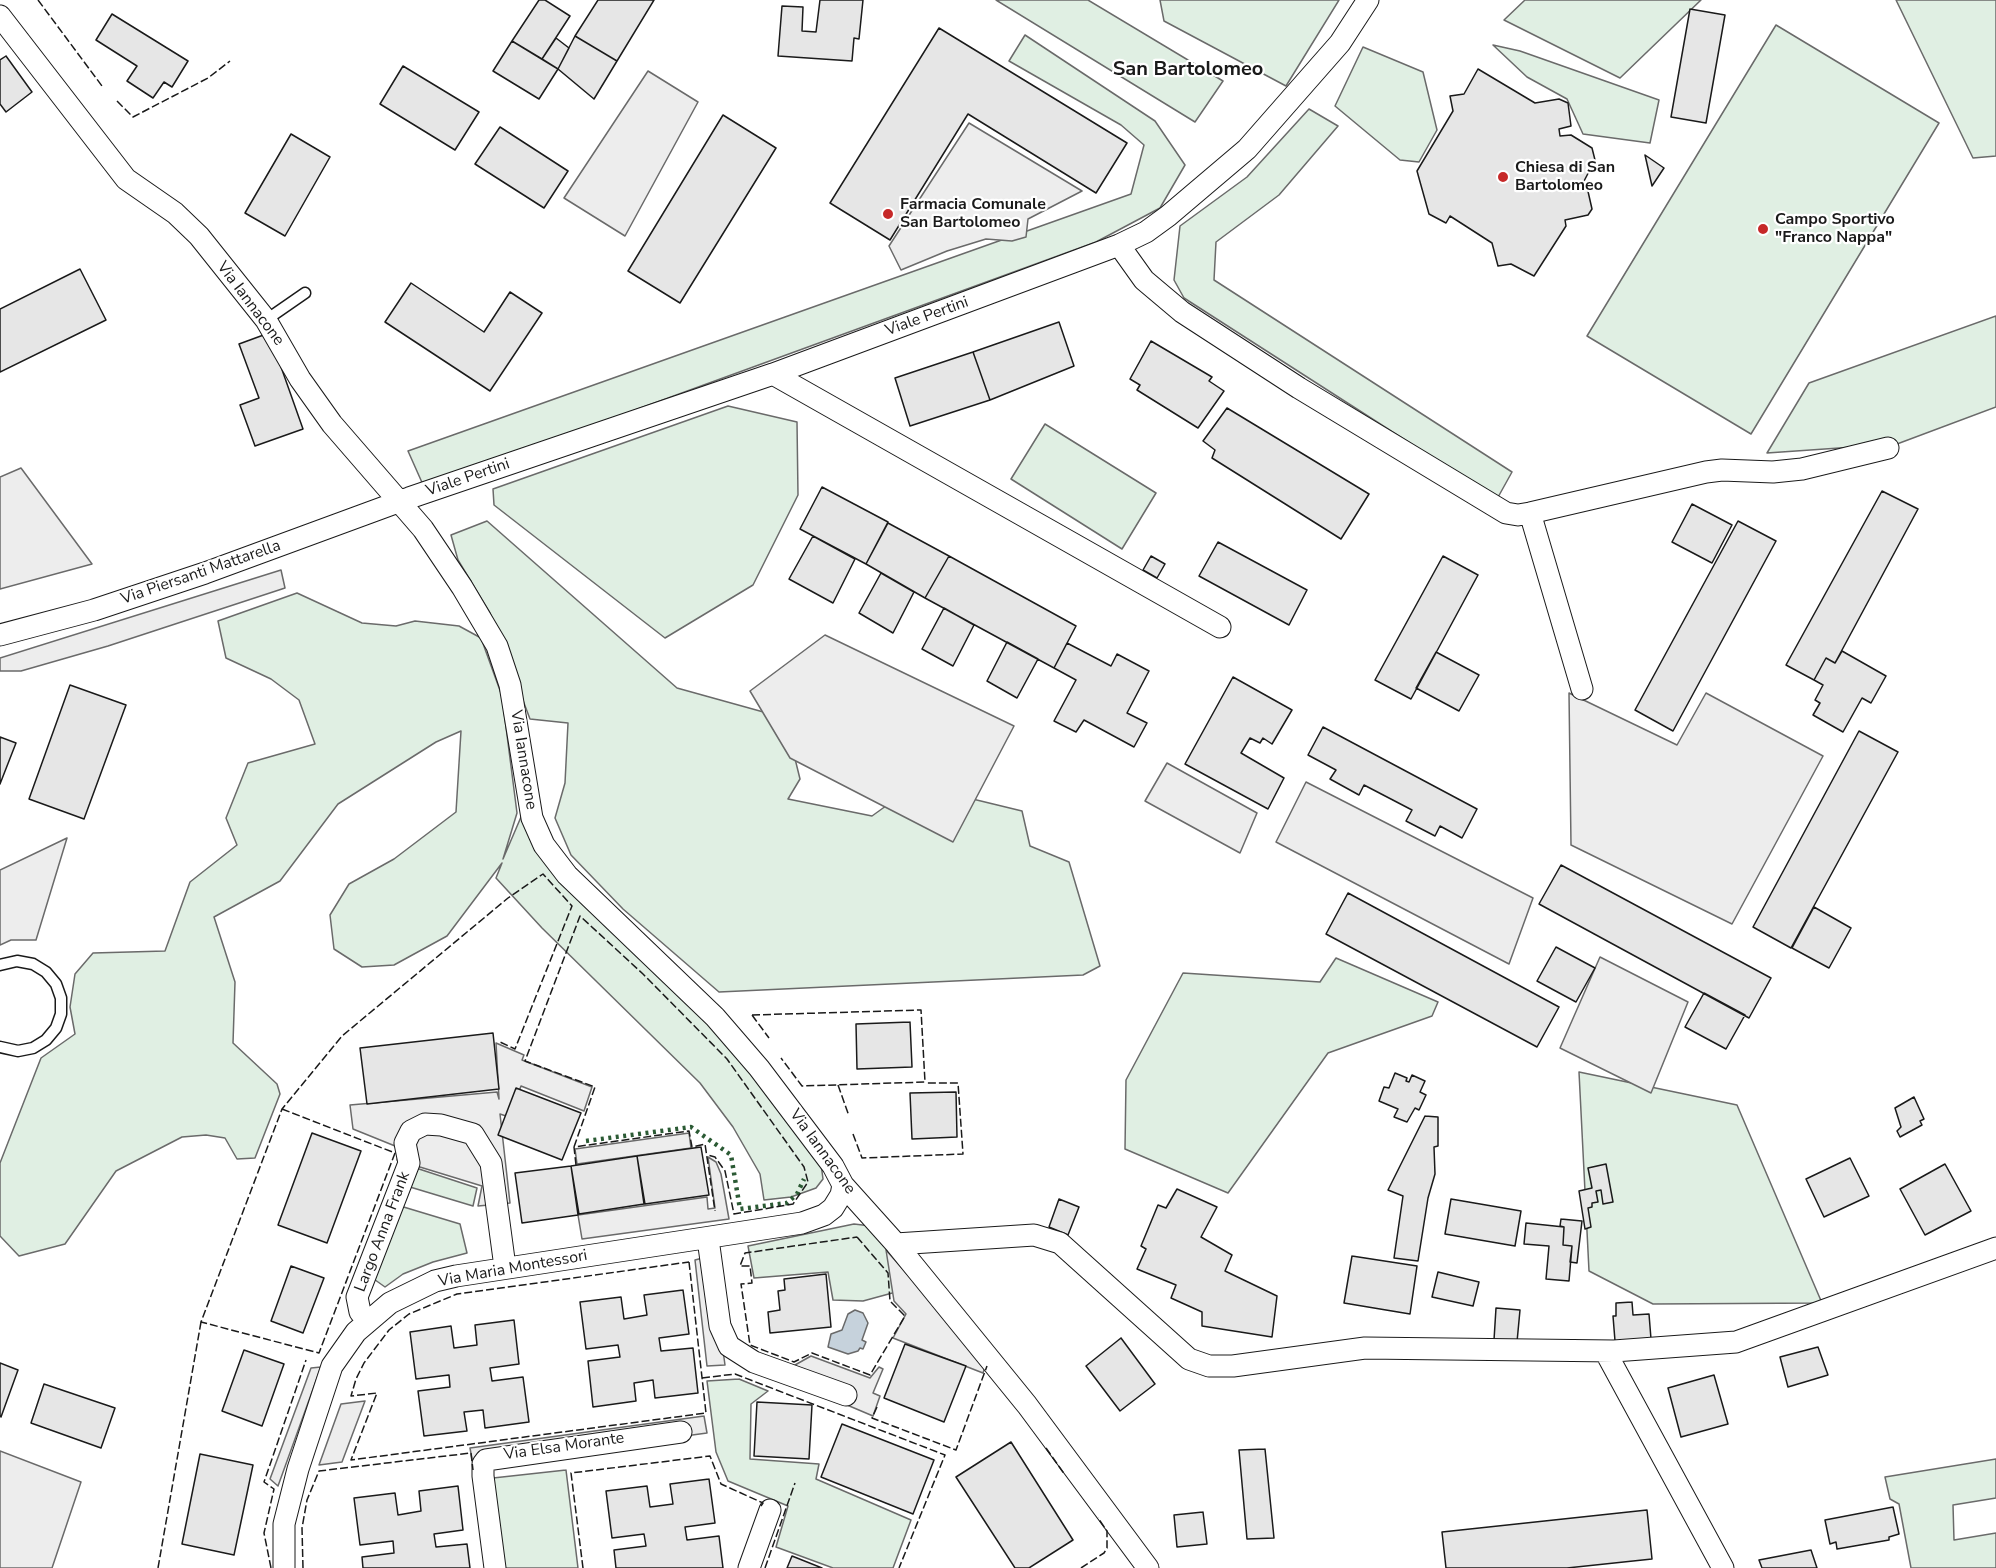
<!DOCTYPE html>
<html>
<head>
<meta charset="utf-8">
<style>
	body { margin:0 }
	canvas { display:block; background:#fff }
</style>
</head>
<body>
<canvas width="1996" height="1568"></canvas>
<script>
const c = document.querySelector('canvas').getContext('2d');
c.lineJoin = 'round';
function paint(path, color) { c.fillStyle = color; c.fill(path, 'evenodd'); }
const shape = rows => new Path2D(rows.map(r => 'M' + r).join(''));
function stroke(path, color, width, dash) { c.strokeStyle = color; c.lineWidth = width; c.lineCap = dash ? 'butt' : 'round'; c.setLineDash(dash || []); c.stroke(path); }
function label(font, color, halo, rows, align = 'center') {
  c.font = font + ' "Nunito Sans",sans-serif'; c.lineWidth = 4.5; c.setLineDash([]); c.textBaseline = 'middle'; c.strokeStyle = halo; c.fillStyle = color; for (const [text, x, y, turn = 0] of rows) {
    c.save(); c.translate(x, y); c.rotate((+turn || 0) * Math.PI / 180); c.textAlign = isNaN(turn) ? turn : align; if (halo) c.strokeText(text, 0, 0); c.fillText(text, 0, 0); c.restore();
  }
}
const green = shape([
	[996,0,1088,0,1223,81,1195,122,996,0],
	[1160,0,1339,0,1286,86,1164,21,1160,0],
	[1525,0,1701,0,1620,78,1504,20,1525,0],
	[1896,0,1996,0,1996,156,1973,158,1896,0],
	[1776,25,1939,123,1751,434,1587,336,1776,25],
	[1025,35,1155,121,1185,165,1160,208,1096,242,424,487,408,451,1131,194,1144,145,1121,125,1009,61,1025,35],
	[1493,45,1520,51,1659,100,1650,143,1583,134,1567,99,1527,77,1493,45],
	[1363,47,1423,72,1437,130,1419,162,1400,160,1335,106,1363,47],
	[1309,109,1338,126,1279,195,1216,242,1214,280,1512,472,1497,499,1184,298,1174,280,1180,226,1247,177,1309,109],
	[1996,316,1996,407,1897,444,1767,453,1809,383,1996,316],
	[728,406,797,422,798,495,753,585,665,638,494,505,493,489,728,406],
	[1045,424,1156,493,1122,549,1011,479,1045,424],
	[487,521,677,688,785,718,800,779,788,799,872,816,915,785,1022,811,1030,846,1069,862,1100,966,1083,975,719,992,623,909,571,855,555,818,565,783,568,723,530,719,490,613,458,560,451,535,487,521],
	[297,593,362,623,396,626,415,621,459,626,481,638,502,696,517,813,503,859,521,817,553,862,702,1007,821,1164,823,1179,816,1188,791,1197,764,1200,760,1174,733,1127,700,1083,542,928,496,878,502,863,447,936,394,965,362,967,334,949,330,915,349,884,394,859,456,812,461,731,436,742,338,804,280,881,214,917,235,982,233,1043,277,1084,280,1094,255,1158,237,1159,225,1138,206,1135,182,1137,116,1171,65,1244,19,1256,0,1236,0,1163,41,1058,75,1034,70,1007,75,974,93,953,165,951,190,882,237,845,226,818,248,763,315,744,299,700,271,679,226,658,218,621,297,593],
	[1336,958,1438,1002,1432,1016,1328,1053,1228,1193,1125,1149,1126,1080,1183,973,1320,982,1336,958],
	[1579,1072,1737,1105,1822,1303,1653,1304,1589,1271,1579,1072],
	[416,1168,477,1188,473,1206,410,1187,416,1168],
	[397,1205,460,1224,467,1253,433,1262,403,1274,385,1287,371,1277,397,1205],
	[854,1224,871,1226,887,1249,896,1292,863,1301,833,1300,828,1272,754,1278,748,1246,854,1224],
	[739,1379,768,1391,751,1404,750,1459,819,1464,816,1479,911,1520,893,1568,833,1568,776,1547,788,1506,728,1481,716,1452,707,1381,739,1379],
	[1996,1459,1996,1498,1953,1505,1954,1540,1996,1533,1996,1568,1911,1568,1899,1504,1890,1499,1885,1477,1996,1459],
	[566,1470,578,1568,504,1568,493,1478,566,1470]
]);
paint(green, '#e0efe3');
stroke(green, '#6a6a6a', 1.5);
const parking = shape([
	[648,71,698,102,625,236,564,198,648,71],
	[969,123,1082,191,1028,219,1026,237,1012,241,986,239,947,251,901,270,889,246,969,123],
	[21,468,92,564,0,589,0,477,21,468],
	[281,570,285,588,108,646,21,671,0,671,0,658,281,570],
	[825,635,1014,726,953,842,790,758,750,691,825,635],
	[1569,693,1677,745,1706,693,1823,756,1732,924,1571,845,1569,693],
	[1167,763,1257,813,1240,853,1145,801,1167,763],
	[1306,782,1533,898,1509,964,1276,842,1306,782],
	[67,838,36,940,11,940,0,945,0,870,67,838],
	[1600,957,1688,1002,1651,1093,1560,1048,1600,957],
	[496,1043,524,1055,522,1060,592,1087,584,1111,521,1086,509,1117,500,1114,510,1203,478,1206,482,1186,397,1160,400,1148,353,1129,350,1105,497,1092,499,1099,496,1043],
	[689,1133,691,1148,577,1164,575,1149,689,1133],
	[708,1157,716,1162,721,1174,729,1219,582,1239,578,1215,707,1197,708,1209,715,1208,708,1157],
	[886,1250,986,1364,983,1373,893,1338,906,1314,894,1301,886,1250],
	[710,1256,725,1365,707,1366,695,1260,710,1256],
	[811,1356,870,1378,879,1367,883,1369,873,1393,880,1396,873,1416,788,1380,795,1365,811,1356],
	[321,1367,278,1486,270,1479,311,1368,321,1367],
	[365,1401,342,1462,319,1465,341,1404,365,1401],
	[704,1416,707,1433,473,1465,470,1448,704,1416],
	[0,1451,81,1482,52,1568,0,1568,0,1451]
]);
paint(parking, '#ededed');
stroke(parking, '#6a6a6a', 1.5);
const water = shape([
	[855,1310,863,1313,868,1323,862,1340,866,1342,863,1349,860,1348,858,1351,848,1354,828,1347,831,1334,842,1330,848,1314,855,1310]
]);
paint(water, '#c6d2dc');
stroke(water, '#6a6a6a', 1.5);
const building = shape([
	[539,0,545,0,570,16,542,59,512,41,539,0],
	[598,0,654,0,617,61,575,36,598,0],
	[820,0,863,0,859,39,854,38,852,61,778,56,782,6,803,7,802,31,816,32,820,0],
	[1690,9,1725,15,1706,123,1671,117,1690,9],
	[112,14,188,61,172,87,164,82,153,98,127,81,137,66,96,40,112,14],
	[939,28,1127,143,1096,193,968,114,890,240,830,203,939,28],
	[575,36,617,61,594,99,558,69,575,36],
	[556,38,569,48,558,69,542,59,556,38],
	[512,41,558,69,539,99,493,71,512,41],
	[6,56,32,92,6,112,0,104,0,60,6,56],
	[403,66,479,112,455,150,380,104,403,66],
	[1478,69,1535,103,1559,99,1568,103,1571,126,1559,129,1560,136,1571,135,1592,148,1595,160,1583,183,1587,187,1592,209,1588,215,1565,220,1566,226,1534,276,1511,264,1498,266,1492,243,1450,216,1446,223,1429,214,1417,171,1453,111,1450,96,1464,94,1478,69],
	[723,115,776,148,680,303,628,271,723,115],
	[500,127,568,171,544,208,475,164,500,127],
	[291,134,330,157,285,236,245,213,291,134],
	[1645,155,1664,168,1652,186,1645,155],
	[80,269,106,320,0,372,0,309,80,269],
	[411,283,484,332,510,292,542,313,490,391,385,322,411,283],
	[1059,322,1074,366,990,400,973,352,1059,322],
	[269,333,303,429,255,446,240,405,259,398,239,344,269,333],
	[1151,341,1212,377,1209,381,1224,391,1198,428,1137,390,1140,385,1130,379,1151,341],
	[973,352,990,400,910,426,895,378,973,352],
	[1227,408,1369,494,1341,539,1212,458,1215,450,1203,441,1227,408],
	[822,487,888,522,866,564,800,529,822,487],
	[1882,491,1918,509,1835,663,1826,658,1814,680,1786,665,1882,491],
	[1692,504,1732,525,1712,563,1672,542,1692,504],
	[1738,521,1776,541,1673,731,1635,710,1738,521],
	[888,523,949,556,925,598,866,564,888,523],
	[813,536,855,559,833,603,789,579,813,536],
	[1218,542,1307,590,1289,625,1199,576,1218,542],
	[949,556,1076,626,1054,668,925,598,949,556],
	[1151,556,1165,564,1157,578,1143,570,1151,556],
	[1443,556,1478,575,1411,699,1375,680,1443,556],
	[881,573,914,592,893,633,859,613,881,573],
	[944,608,974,625,953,666,922,649,944,608],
	[1007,642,1038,659,1017,698,987,681,1007,642],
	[1067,643,1111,666,1117,654,1149,671,1127,713,1147,723,1134,747,1084,720,1076,732,1054,721,1076,680,1054,668,1067,643],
	[1842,651,1886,676,1871,703,1862,698,1843,732,1813,715,1820,703,1815,700,1823,685,1814,680,1826,658,1835,663,1842,651],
	[1436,652,1479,675,1459,711,1416,688,1436,652],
	[1233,677,1292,710,1272,744,1263,738,1260,743,1250,738,1241,753,1284,778,1268,809,1185,764,1233,677],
	[70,685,126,705,84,819,29,799,70,685],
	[1323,727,1477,809,1462,838,1440,826,1435,836,1406,821,1412,810,1364,785,1359,795,1330,779,1336,770,1308,755,1323,727],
	[1859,731,1898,752,1791,948,1753,927,1859,731],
	[0,737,16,743,0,784,0,737],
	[1561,865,1771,978,1749,1018,1539,904,1561,865],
	[1348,893,1559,1007,1537,1047,1326,934,1348,893],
	[1814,907,1851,928,1829,968,1792,948,1814,907],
	[1556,947,1595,968,1576,1002,1537,981,1556,947],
	[1704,993,1745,1015,1726,1049,1685,1027,1704,993],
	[910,1022,912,1067,857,1069,856,1024,910,1022],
	[493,1033,499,1089,367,1104,360,1048,493,1033],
	[1395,1073,1407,1078,1406,1081,1409,1082,1412,1075,1425,1081,1420,1092,1426,1095,1419,1110,1415,1108,1407,1122,1394,1117,1398,1109,1379,1101,1384,1087,1389,1088,1395,1073],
	[516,1088,581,1113,562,1160,498,1135,516,1088],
	[956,1092,957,1137,912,1139,910,1093,956,1092],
	[1914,1097,1924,1119,1920,1121,1922,1125,1900,1137,1897,1131,1901,1127,1895,1108,1914,1097],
	[1425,1116,1438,1117,1438,1146,1434,1147,1435,1174,1428,1198,1418,1261,1394,1258,1403,1196,1388,1190,1425,1116],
	[312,1133,361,1151,327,1243,278,1225,312,1133],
	[701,1147,709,1195,645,1204,637,1156,701,1147],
	[637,1156,644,1204,579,1214,571,1166,637,1156],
	[1850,1158,1869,1196,1824,1217,1806,1179,1850,1158],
	[1606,1164,1613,1202,1603,1204,1601,1190,1596,1191,1598,1202,1592,1203,1592,1207,1588,1208,1591,1227,1585,1229,1579,1191,1592,1188,1588,1168,1606,1164],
	[1945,1164,1971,1211,1925,1235,1900,1189,1945,1164],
	[571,1166,578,1215,522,1223,515,1173,571,1166],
	[1177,1189,1217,1207,1201,1237,1232,1255,1225,1271,1277,1296,1272,1337,1202,1326,1202,1312,1171,1298,1176,1285,1137,1269,1146,1249,1141,1246,1158,1205,1166,1208,1177,1189],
	[1059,1199,1079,1207,1068,1235,1049,1227,1059,1199],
	[1451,1199,1521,1211,1515,1246,1445,1234,1451,1199],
	[1561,1219,1582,1221,1577,1263,1570,1262,1572,1246,1563,1245,1564,1227,1560,1226,1561,1219],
	[1526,1223,1564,1227,1563,1245,1572,1246,1569,1281,1546,1279,1549,1246,1524,1244,1526,1223],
	[1352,1256,1417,1266,1410,1314,1344,1303,1352,1256],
	[291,1266,324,1278,303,1333,271,1321,291,1266],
	[1438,1272,1479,1282,1473,1306,1432,1297,1438,1272],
	[826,1274,831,1327,770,1333,768,1312,780,1310,778,1291,785,1290,784,1279,826,1274],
	[683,1290,689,1334,659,1338,661,1351,693,1348,698,1393,655,1398,653,1380,634,1383,636,1401,593,1407,588,1361,620,1357,618,1345,586,1349,580,1302,621,1297,624,1319,647,1315,644,1295,683,1290],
	[1632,1302,1633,1315,1649,1314,1651,1339,1615,1341,1613,1316,1616,1316,1616,1303,1632,1302],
	[1496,1308,1520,1310,1517,1342,1494,1340,1496,1308],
	[514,1320,519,1364,490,1368,492,1381,523,1377,529,1422,485,1428,483,1410,464,1412,467,1431,424,1436,418,1391,450,1387,449,1375,416,1379,410,1332,451,1326,454,1348,477,1345,475,1325,514,1320],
	[1121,1338,1155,1384,1120,1411,1086,1366,1121,1338],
	[905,1344,966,1366,944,1422,884,1398,905,1344],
	[1818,1347,1828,1375,1788,1387,1780,1357,1818,1347],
	[244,1350,284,1364,262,1426,222,1411,244,1350],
	[0,1363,18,1370,1,1417,0,1416,0,1363],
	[1714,1375,1728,1424,1681,1437,1668,1388,1714,1375],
	[44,1384,115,1408,101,1448,31,1423,44,1384],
	[757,1402,812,1405,809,1459,754,1456,757,1402],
	[842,1424,934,1460,913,1514,821,1477,842,1424],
	[1011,1442,1073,1540,1029,1568,1015,1568,956,1477,1011,1442],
	[1265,1449,1274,1538,1247,1539,1239,1450,1265,1449],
	[200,1454,253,1465,234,1555,182,1544,200,1454],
	[709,1479,715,1523,685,1527,687,1540,719,1536,723,1568,616,1568,614,1550,646,1546,644,1534,612,1538,606,1491,647,1486,650,1507,673,1504,670,1484,709,1479],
	[458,1486,463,1530,434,1534,436,1547,467,1544,470,1568,363,1568,362,1557,394,1553,393,1541,360,1545,354,1498,395,1493,398,1515,421,1511,419,1491,458,1486],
	[1893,1507,1899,1534,1889,1537,1889,1540,1837,1549,1836,1542,1830,1544,1825,1520,1893,1507],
	[1647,1510,1652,1559,1567,1568,1446,1568,1442,1532,1647,1510],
	[1203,1512,1207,1544,1177,1547,1174,1515,1203,1512],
	[1811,1550,1817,1568,1762,1568,1759,1560,1811,1550],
	[792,1556,822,1568,787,1568,792,1556]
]);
paint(building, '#e6e6e6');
stroke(building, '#1a1a1a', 1.5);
const service = shape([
	[266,320,305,293],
	[0,965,17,961,33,964,46,972,56,984,61,998,61,1014,56,1028,46,1040,33,1048,18,1051,0,1047]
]);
const minor = shape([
	[0,16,126,179,175,213,199,236,266,320,300,379,332,424,423,529,462,587,497,646,510,685,532,818,544,845,567,875,715,1017,759,1068,833,1166,843,1185,896,1244,1027,1405,1148,1568],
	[1119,245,1144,280,1182,312,1299,388,1506,513,1518,515,1530,513,1706,472,1722,470,1773,472,1802,469,1888,448],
	[773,374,1220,627],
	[1530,513,1582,689],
	[0,635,94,610,205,573,409,498,773,374,1119,245,1146,232,1168,216,1247,149,1340,43,1368,0],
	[708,1239,720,1326,729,1346,754,1362,846,1395],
	[896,1244,1034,1235,1060,1243,1189,1359,1209,1366,1233,1366,1365,1348,1614,1351,1736,1342,1996,1248],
	[368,1320,360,1312,357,1297,409,1163,405,1143,411,1131,425,1124,441,1125,473,1134,491,1163,505,1267],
	[1605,1351,1723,1568],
	[284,1568,284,1524,298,1469,332,1366,356,1332,390,1303,435,1281,456,1276,802,1223,824,1215,833,1208,841,1195,843,1185],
	[495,1568,483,1476,483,1464,486,1460,681,1432],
	[749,1568,770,1510]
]);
stroke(service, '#1a1a1a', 13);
stroke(minor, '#1a1a1a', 23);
stroke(service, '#fff', 10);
stroke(minor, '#fff', 21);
stroke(shape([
	[586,1141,691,1127,731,1155,740,1209,787,1203,797,1194,804,1179]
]), '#2b5a34', 4.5, [3, 4.5]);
stroke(shape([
	[38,0,102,86],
	[117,101,133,117,208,78,230,61],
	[752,1015,921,1010,925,1082,802,1086,781,1058],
	[752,1015,769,1038],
	[838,1085,849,1116],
	[282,1109,395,1153,319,1353,201,1322,282,1109,342,1036,508,898,543,874,572,906,515,1049,498,1041],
	[853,1134,862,1158,963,1154,958,1083,925,1083],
	[574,1147,595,1087,525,1061,580,916,643,974,727,1059,804,1167,808,1182,793,1204,734,1214,725,1171,715,1157,708,1155],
	[576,1165,574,1147,689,1131,692,1147,705,1144,715,1211],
	[857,1237,888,1273,890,1301,905,1316,870,1375,812,1353,794,1362,750,1345,741,1284,752,1283,750,1266,740,1266,745,1253,857,1237],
	[689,1262,706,1413,351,1460,377,1393,351,1396,356,1379,364,1363,389,1330,409,1314,457,1294,689,1262],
	[702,1378,735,1374,945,1455,899,1568],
	[877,1407,872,1418,956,1450,987,1366],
	[1046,1448,1065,1475],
	[158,1568,201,1322],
	[271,1568,264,1533,274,1489,264,1482,306,1360],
	[303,1568,302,1528,307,1500,319,1471,471,1453,473,1470],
	[583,1568,571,1473,710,1456,721,1484,763,1503,761,1506],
	[765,1568,795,1483],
	[1081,1568,1104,1553,1107,1548,1107,1531,1098,1518]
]), '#1a1a1a', 1.5, [8, 3]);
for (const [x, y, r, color] of [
	[1503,177,6,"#c62828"],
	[888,214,6,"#c62828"],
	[1763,229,6,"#c62828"]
]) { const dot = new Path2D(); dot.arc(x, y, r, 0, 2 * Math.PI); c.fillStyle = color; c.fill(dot); stroke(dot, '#fff', 2); }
label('bold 16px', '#1a1a1a', '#fff', [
	["Chiesa di San",1515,168],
	["Bartolomeo",1515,186],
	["Farmacia Comunale",900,205],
	["San Bartolomeo",900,223],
	["Campo Sportivo",1775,220],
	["\"Franco Nappa\"",1775,238]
], 'left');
label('16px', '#1a1a1a', '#fff', [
	["Via Iannacone",250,304,53],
	["Viale Pertini",927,317,-20],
	["Viale Pertini",468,478,-19],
	["Via Piersanti Mattarella",201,573,-19],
	["Via Iannacone",523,760,81],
	["Via Iannacone",822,1152,54],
	["Largo Anna Frank",383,1232,-69],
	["Via Maria Montessori",513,1269,-10],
	["Via Elsa Morante",564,1447,-8]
]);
label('bold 20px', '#1a1a1a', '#fff', [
	["San Bartolomeo",1188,70]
]);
</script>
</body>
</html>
